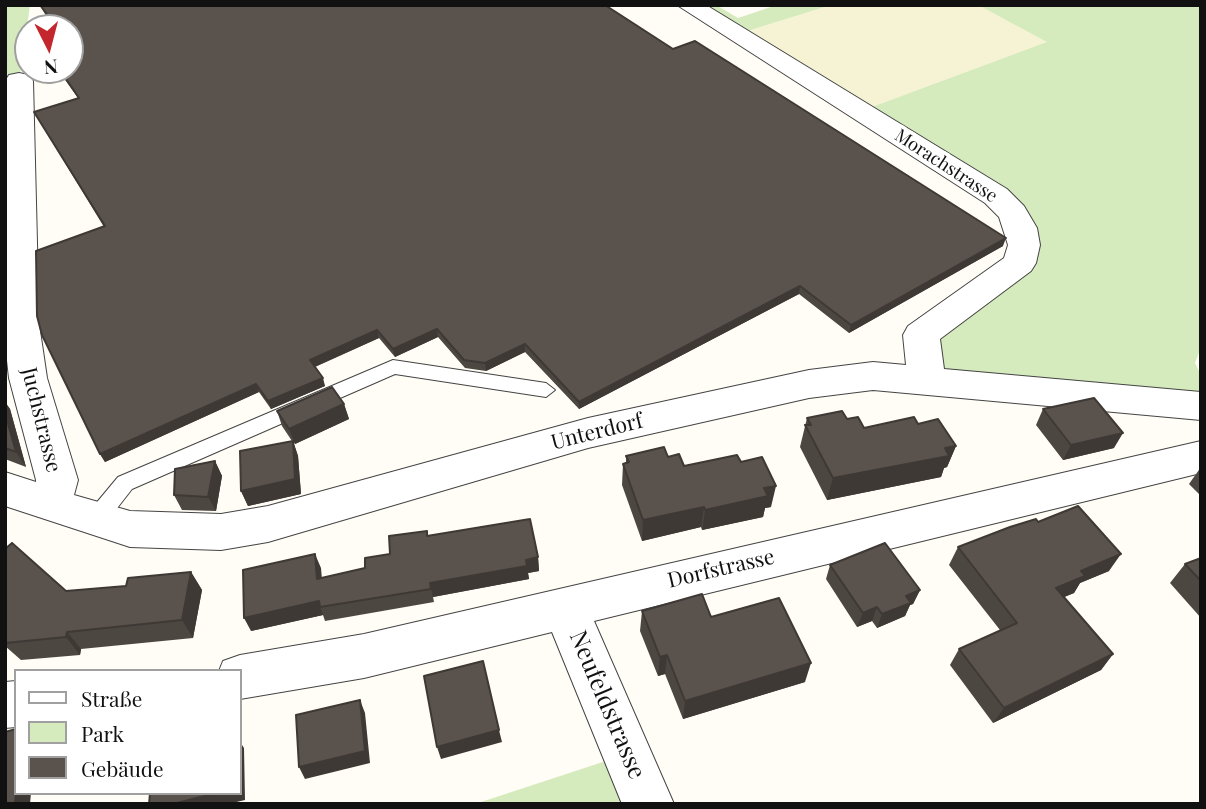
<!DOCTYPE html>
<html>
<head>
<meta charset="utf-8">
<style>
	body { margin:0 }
	#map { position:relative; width:1206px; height:809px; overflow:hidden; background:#fffdf5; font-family:"Playfair Display",serif }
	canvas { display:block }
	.frame { position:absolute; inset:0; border:7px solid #111; pointer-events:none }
	.legend { position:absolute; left:14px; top:669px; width:228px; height:126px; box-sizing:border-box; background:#fff; border:2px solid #a0a0a0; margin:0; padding:9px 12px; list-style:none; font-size:21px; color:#111 }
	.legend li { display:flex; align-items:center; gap:14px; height:35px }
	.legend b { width:35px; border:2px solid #a0a0a0 }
	.north { position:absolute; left:14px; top:14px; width:70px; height:70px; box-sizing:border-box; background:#fff; border:2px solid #a0a0a0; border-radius:50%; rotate:174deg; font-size:19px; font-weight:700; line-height:28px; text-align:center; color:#111 }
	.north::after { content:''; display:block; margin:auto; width:24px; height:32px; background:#c4262e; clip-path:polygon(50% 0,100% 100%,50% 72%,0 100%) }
</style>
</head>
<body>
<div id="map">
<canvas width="1206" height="809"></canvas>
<div class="frame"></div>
<ul class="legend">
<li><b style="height:9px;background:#fff"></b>Straße</li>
<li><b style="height:19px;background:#d5ebbd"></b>Park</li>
<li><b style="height:19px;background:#5a524d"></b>Gebäude</li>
</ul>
<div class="north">N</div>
</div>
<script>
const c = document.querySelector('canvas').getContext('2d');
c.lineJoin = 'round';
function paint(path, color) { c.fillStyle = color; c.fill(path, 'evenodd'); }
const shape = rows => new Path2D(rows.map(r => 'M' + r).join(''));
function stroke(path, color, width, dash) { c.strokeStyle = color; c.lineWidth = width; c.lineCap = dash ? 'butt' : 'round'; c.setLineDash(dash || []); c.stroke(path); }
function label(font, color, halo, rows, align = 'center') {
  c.font = font + ' "Playfair Display",serif'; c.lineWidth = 7; c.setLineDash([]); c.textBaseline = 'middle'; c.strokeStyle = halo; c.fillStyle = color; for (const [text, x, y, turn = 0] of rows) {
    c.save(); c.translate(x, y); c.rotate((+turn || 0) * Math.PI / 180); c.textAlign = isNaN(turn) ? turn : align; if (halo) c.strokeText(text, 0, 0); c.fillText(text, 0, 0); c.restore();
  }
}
paint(shape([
	[831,5,978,5,1048,42,861,111,738,34]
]), '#f6f3d4');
paint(shape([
	[5,5,30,5,19,81,5,254],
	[689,5,716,5,738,18,777,5,831,5,738,34],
	[978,5,1201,5,1201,347,1195,363,1201,375,1201,406,927,380,921,335,1019,263,1021,228,861,111,1047,42],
	[612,759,630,804,475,804]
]), '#d5ebbd');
const service = shape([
	[393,360,546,383,555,390,546,397,395,374,132,489,104,525,96,528,88,525,85,519,88,513,118,477,393,360]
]);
const minor = shape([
	[677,5,706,5,1007,189,1024,206,1037,228,1040,245,1036,263,1031,271,940,339,944,369,1201,392,1201,420,873,390,809,398,588,448,268,542,221,550,130,547,5,506,5,472,36,482,36,480,9,378,5,343,5,81,9,75,19,73,29,75,33,81,39,324,47,378,78,480,74,495,130,511,221,514,268,506,588,418,809,370,873,362,906,365,903,335,908,326,1004,258,1008,245,999,217,985,203,677,5],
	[1201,441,1201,473,594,621,674,804,622,804,552,632,364,678,240,699,240,671,219,671,223,661,240,655,364,634,1201,441],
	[16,681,16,727,5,728,5,682,16,681]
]);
stroke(service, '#444', 2);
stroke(minor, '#444', 2);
paint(service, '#fff');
paint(minor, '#fff');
paint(shape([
	[40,5,673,49,1003,246,849,333,799,294,579,409,525,352,486,371,465,368,438,337,395,357,379,338,315,367,325,386,271,409,259,392,105,462,100,454,104,227,34,112,78,98,58,70,70,70,49,21],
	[5,402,10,409,26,467,5,459],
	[344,404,349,419,295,444,293,441,298,456,301,494,248,506,241,491,292,441,282,426,277,411],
	[1043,409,1114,448,1063,460,1036,425],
	[807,418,847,419,864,428,918,424,956,446,947,467,944,468,941,477,827,500,800,447],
	[626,456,684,466,741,462,771,507,765,508,763,517,702,530,701,527,642,541,622,485,623,464,626,463],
	[215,461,222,476,216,511,182,510,174,495],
	[1201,467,1201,496,1189,484],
	[1038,522,1109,571,1080,583,1074,593,1064,597,1113,654,1101,670,993,723,950,665,959,649,1000,630,949,565,958,547],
	[427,531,428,536,538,557,539,571,528,573,529,579,433,597,434,602,325,621,323,615,251,631,321,568,321,578,365,568,390,554],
	[5,549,66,591,126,586,191,572,202,590,193,638,81,649,80,655,21,660,5,646],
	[1201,558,1201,618,1170,583,1185,564],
	[830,565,920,590,913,604,910,605,905,616,877,628,872,621,857,627,826,579],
	[642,611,711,617,805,682,683,719,665,674,658,676,640,631]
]), '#4d4742');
paint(shape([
	[1006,238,1003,246,849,333,851,325],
	[800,286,799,294,579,409,579,402],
	[437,329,438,337,395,357,393,349],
	[377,330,379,338,312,368,310,360],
	[525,344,525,352,486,371,485,363],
	[323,378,325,386,271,409,268,401],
	[256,384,259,392,105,462,100,454],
	[5,402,10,409,26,467,16,452,5,413],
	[344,404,349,419,295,444,289,429],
	[1123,433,1114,448,1063,460,1071,445],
	[293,441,298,456,301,494,248,506,241,491],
	[956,446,947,467,944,468,941,477,827,500,833,478],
	[215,461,222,476,216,511,208,497],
	[776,486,771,507,765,508,763,517,702,530,705,510,764,488],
	[704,507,701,527,642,541,643,520],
	[315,554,321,568,323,592,317,579],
	[1121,554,1109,571,1080,583,1074,593,1045,605,1056,588,1081,571],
	[538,557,539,571,528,573,529,579,433,597,434,602,430,583],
	[191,572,202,590,193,638,182,620],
	[920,590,913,604,910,605,905,616,877,628,882,614,906,596],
	[319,601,320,607,323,615,251,631,244,618],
	[877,607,872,621,857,627,863,613],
	[67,632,81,649,80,655,66,637],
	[1113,654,1101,670,993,723,1004,708],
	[667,655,665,674,658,676,660,657],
	[811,663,805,682,683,719,685,701],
	[360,700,365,713,370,763,305,779,299,767],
	[499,730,502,742,441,759,437,747],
	[240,742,244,748,245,800,228,804,173,804,216,793,240,793],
	[16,793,31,793,30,804,15,804]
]), '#3f3936');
const building = shape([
	[40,5,605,5,673,49,695,41,1006,238,851,325,800,286,579,402,525,344,485,363,464,360,437,329,393,349,377,330,310,360,323,378,268,401,256,384,100,454,42,335,37,316,36,251,105,226,34,112,79,98,60,70,70,70,70,28,31,28,30,26,51,20,40,5],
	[332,387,344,404,289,429,277,411,332,387],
	[1094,398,1123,433,1071,445,1043,409,1094,398],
	[842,411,847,419,858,417,864,428,914,417,918,424,938,419,956,446,945,448,949,456,833,478,805,425,811,425,807,418,842,411],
	[5,413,16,452,5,448,5,413],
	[293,441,295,479,241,491,240,451,293,441],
	[664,447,668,457,679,454,684,466,737,455,741,462,762,457,776,486,764,488,768,496,705,510,704,507,643,520,623,464,629,462,626,456,664,447],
	[215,461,208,497,174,495,175,469,215,461],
	[1078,506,1121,554,1081,571,1085,576,1056,588,1113,654,1004,708,959,649,1017,623,958,547,1010,527,1036,519,1038,522,1078,506],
	[530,519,538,557,526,560,527,566,430,583,431,589,320,607,319,601,244,618,243,570,315,554,317,579,365,568,365,558,390,554,389,536,427,531,427,536,530,519],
	[12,543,66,591,126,586,128,578,191,572,182,620,67,632,66,637,5,643,5,549,12,543],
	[885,543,920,590,906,596,911,603,882,614,877,607,863,613,830,565,885,543],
	[1201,558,1201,581,1185,564,1201,558],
	[702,594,711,617,779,598,811,663,685,701,667,655,660,657,642,611,702,594],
	[483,661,499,730,437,747,424,676,483,661],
	[360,700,365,751,299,767,296,715,360,700],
	[16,729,16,793,15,804,5,804,5,732,16,729],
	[150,793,216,793,173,804,149,804,150,793]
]);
paint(building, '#5a524d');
stroke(building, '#3f3936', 2);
label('18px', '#111', '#fff', [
	["Morachstrasse",946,166,33]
]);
label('21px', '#111', '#fff', [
	["Juchstrasse",41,420,76],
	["Unterdorf",597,432,-14],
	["Dorfstrasse",721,569,-13]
]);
label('24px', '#111', '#fff', [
	["Neufeldstrasse",607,705,67]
]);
</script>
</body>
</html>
